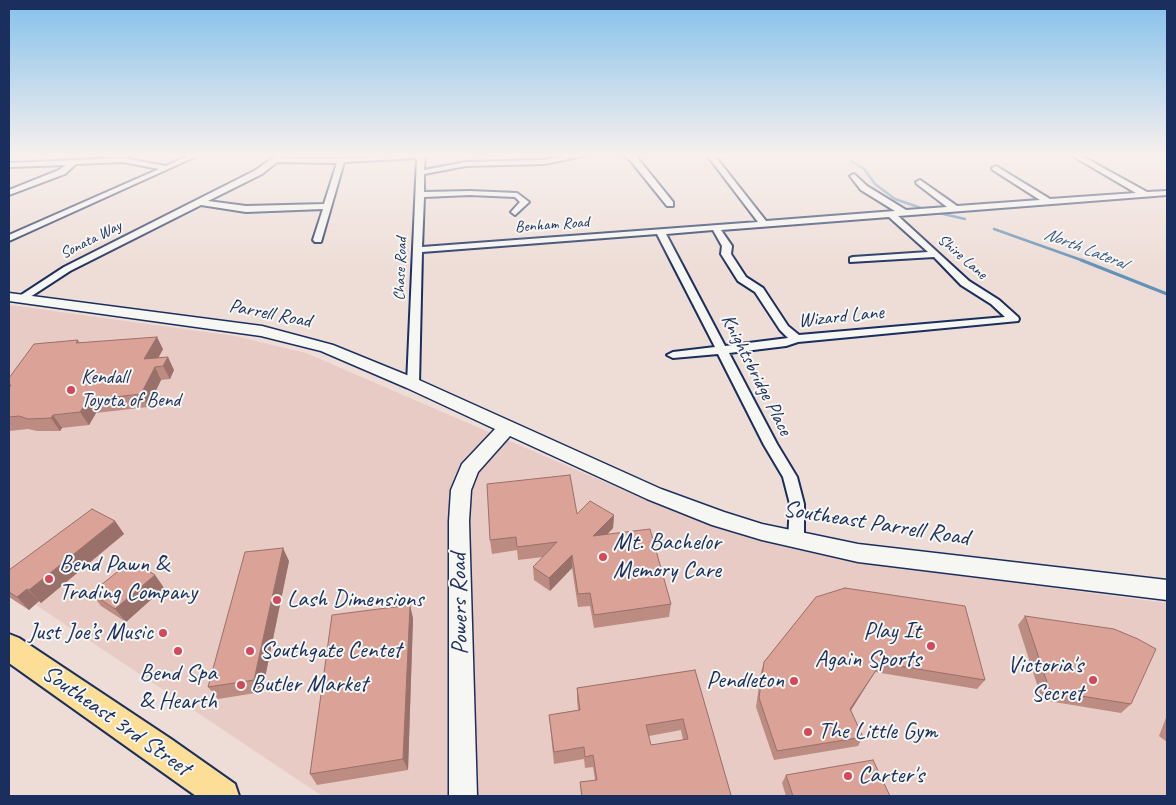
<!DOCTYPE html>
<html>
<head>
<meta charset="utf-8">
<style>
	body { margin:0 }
	#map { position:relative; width:1176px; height:805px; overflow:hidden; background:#eeddd7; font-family:Caveat,sans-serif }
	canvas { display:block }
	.frame { position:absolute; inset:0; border:10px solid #1b2f5e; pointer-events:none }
</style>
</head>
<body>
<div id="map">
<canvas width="1176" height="805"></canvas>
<div class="frame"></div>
</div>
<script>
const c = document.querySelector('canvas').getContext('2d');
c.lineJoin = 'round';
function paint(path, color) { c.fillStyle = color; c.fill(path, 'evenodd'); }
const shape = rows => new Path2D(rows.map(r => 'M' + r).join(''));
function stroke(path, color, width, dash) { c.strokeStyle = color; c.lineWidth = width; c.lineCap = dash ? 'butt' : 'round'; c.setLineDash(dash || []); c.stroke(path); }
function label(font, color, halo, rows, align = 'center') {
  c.font = font + ' Caveat,sans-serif'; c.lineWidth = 4; c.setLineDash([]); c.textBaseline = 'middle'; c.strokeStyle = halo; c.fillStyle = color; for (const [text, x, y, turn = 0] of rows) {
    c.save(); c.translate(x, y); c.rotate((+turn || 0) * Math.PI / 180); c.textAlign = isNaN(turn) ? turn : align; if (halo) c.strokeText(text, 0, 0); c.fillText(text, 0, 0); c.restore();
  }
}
paint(shape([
	[9,305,235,336,306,353,667,509,693,519,784,547,846,561,1167,603,1167,796,322,796,9,587]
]), '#e8cbc4');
stroke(shape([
	[851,161,864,169,875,184,895,199,924,209],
	[939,213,965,219],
	[994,229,1084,261]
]), '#6292b7', 2.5);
stroke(shape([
	[1081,260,1167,294]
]), '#6292b7', 3);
const street = shape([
	[189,155,199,155,9,241,9,235,159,169,123,162,76,164,65,174,9,195,9,190,59,170,66,165,9,167,9,163,123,158,166,166,189,155],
	[277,155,285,155,283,158,322,159,425,155,424,170,466,162,544,160,570,155,588,155,544,164,466,166,424,174,424,192,470,191,517,193,529,202,515,215,511,212,520,202,515,197,470,195,424,197,422,247,758,222,707,155,714,155,766,221,895,211,861,190,850,176,854,174,867,186,906,210,947,207,917,184,916,182,920,180,957,206,1040,200,993,170,992,168,996,166,1050,199,1136,193,1071,155,1080,155,1147,192,1167,191,1167,195,898,216,969,281,999,300,1018,317,1019,319,1018,321,798,342,786,346,729,353,777,444,797,477,804,504,804,540,801,544,796,546,791,544,788,540,790,504,783,477,764,445,718,354,673,358,667,355,673,352,715,347,657,234,422,252,419,384,413,388,409,387,407,384,417,158,344,162,321,242,315,242,313,240,323,209,246,212,201,205,70,271,24,301,20,302,15,299,64,267,256,170,277,155],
	[277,162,337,163,324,204,246,206,208,201,262,174,277,162],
	[889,217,928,252,853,257,850,258,850,262,934,257,961,285,991,304,1005,317,799,335,788,326,763,288,746,277,731,254,732,246,721,230,889,217],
	[713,230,722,246,721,254,738,281,755,292,780,330,788,338,725,346,666,234,713,230],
	[622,155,636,156,673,202,673,206,667,206,630,160,622,155]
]);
const secondary = shape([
	[9,293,262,326,333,345,419,380,661,489,724,512,762,524,858,544,1167,580,1167,600,858,562,762,540,712,525,647,499,510,436,478,472,471,490,469,521,477,796,449,796,449,521,451,490,462,464,495,429,407,388,321,351,261,336,9,301,9,293]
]);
const primary = shape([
	[9,634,19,638,171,739,235,784,239,796,196,796,9,663,9,634]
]);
stroke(street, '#1b2f5e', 4);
stroke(secondary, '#1b2f5e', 3);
stroke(primary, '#1b2f5e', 4);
paint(street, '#f6f6f2');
paint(secondary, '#f6f6f2');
paint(primary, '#fcde96');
paint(shape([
	[78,340,80,343,163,349,158,358,174,370,170,379,161,380,148,407,96,413,89,425,62,428,60,431,37,431,28,429,9,431,9,378],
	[577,514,614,515,613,528,607,535,671,604,669,617,594,628,590,606,578,607,572,568,550,591,534,580,533,567,543,557,518,560,517,550,492,554,490,540],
	[115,521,124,534,41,603,39,601,29,610,9,597,9,570],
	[289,561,262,692,218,699,208,687],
	[155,575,164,588,126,622,101,606,91,593],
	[816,597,985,680,977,689,875,672,851,710,863,737,858,746,774,760,756,707,761,672,764,662],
	[1025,616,1131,704,1121,713,1042,700,1018,625],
	[413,618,408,770,317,785,310,774],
	[695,670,731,795,731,796,581,796,580,782,595,780,593,767,585,768,584,759,554,764,549,715,578,710,577,700,577,688],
	[681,730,683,740,651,745,649,736],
	[1167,715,1167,742,1159,736],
	[786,775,890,796,786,796,782,783]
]), '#bc8b82');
paint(shape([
	[157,337,163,349,151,372,144,359],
	[168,357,174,370,170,379,163,366],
	[155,367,161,380,148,407,141,394],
	[88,400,96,413,89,425,80,412],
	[53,415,62,428,60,431,51,418],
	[614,515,613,528,593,549,593,536],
	[115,521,124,534,41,603,29,590],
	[283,548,289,561,262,692,254,680],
	[572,555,572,568,550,591,549,578],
	[155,575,164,588,126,622,115,609],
	[27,589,39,601,29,610,17,597],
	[410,605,413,618,408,770,403,759],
	[881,663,875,672,846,718,850,709]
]), '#99716a');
const building = shape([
	[157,337,144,359,168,357,163,366,155,367,141,394,88,400,80,412,53,415,51,418,28,419,19,416,9,417,9,388,11,385,9,385,9,378,34,344,78,340,76,343,157,337],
	[570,475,577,514,590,501,614,515,593,536,650,529,671,604,594,615,590,593,578,594,572,555,549,578,533,567,557,542,517,547,516,537,490,540,487,484,570,475],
	[92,509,115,521,29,590,27,589,17,597,9,592,9,570,92,509],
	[283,548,254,680,208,687,245,552,283,548],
	[131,561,155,575,115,609,91,593,131,561],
	[845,588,965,606,985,680,881,663,850,709,863,737,777,751,759,698,764,662,816,597,845,588],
	[410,605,403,759,310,774,332,615,410,605],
	[1025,616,1114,629,1138,639,1156,649,1131,704,1050,691,1025,616],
	[695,670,731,795,725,796,582,796,580,782,597,780,593,755,585,757,584,747,554,752,549,715,580,710,577,688,695,670],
	[683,719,688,739,651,745,646,725,683,719],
	[873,760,890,796,793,796,786,775,873,760]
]);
paint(building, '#dba297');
stroke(building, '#99716a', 1);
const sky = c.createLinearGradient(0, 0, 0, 268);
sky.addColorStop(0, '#85c1ec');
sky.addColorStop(0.58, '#f7f0ed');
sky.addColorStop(1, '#f7f0ed00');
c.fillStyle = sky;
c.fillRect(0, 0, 1176, 268);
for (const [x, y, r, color] of [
	[71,390,5,"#d1495b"],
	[603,557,5,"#d1495b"],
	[49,579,5,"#d1495b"],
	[277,600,5,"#d1495b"],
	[163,633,5,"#d1495b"],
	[931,646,5,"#d1495b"],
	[178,651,5,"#d1495b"],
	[250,651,5,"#d1495b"],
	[1093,680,5,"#d1495b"],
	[794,681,5,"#d1495b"],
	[241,685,5,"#d1495b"],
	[808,732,5,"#d1495b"],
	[848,776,5,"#d1495b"]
]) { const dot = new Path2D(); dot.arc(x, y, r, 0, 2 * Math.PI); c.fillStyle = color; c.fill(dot); stroke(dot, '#f6f6f2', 2); }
label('16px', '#1b2f5e', '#f6f6f2', [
	["Benham Road",552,225,-4],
	["Sonata Way",91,240,-27],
	["Shire Lane",962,257,41],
	["Chase Road",401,269,-88]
]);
label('italic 18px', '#385883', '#f6f6f2', [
	["North Lateral",1085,249,21]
]);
label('20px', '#1b2f5e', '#f6f6f2', [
	["Parrell Road",270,314,11],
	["Wizard Lane",841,317,-6],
	["Knightsbridge Place",756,375,63]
]);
label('20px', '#1b2f5e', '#f6f6f2', [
	["Kendall",81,378],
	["Toyota of Bend",81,401]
], 'left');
label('24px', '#1b2f5e', '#f6f6f2', [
	["Southeast Parrell Road",876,524,9],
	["Powers Road",460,604,-91],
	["Southeast 3rd Street",116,721,35]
]);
label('24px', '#1b2f5e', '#f6f6f2', [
	["Mt. Bachelor",613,543],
	["Memory Care",613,571],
	["Bend Pawn &",59,565],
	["Trading Company",59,593],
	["Lash Dimensions",287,600],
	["Play It",921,632,"right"],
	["Again Sports",921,660,"right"],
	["Just Joe’s Music",153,633,"right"],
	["Southgate Centet",260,651],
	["Victoria's",1083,666,"right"],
	["Secret",1083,694,"right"],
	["Bend Spa",178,674,"center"],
	["& Hearth",178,702,"center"],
	["Pendleton",784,681,"right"],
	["Butler Market",251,685],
	["The Little Gym",818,732],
	["Carter's",858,776]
], 'left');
</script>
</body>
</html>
